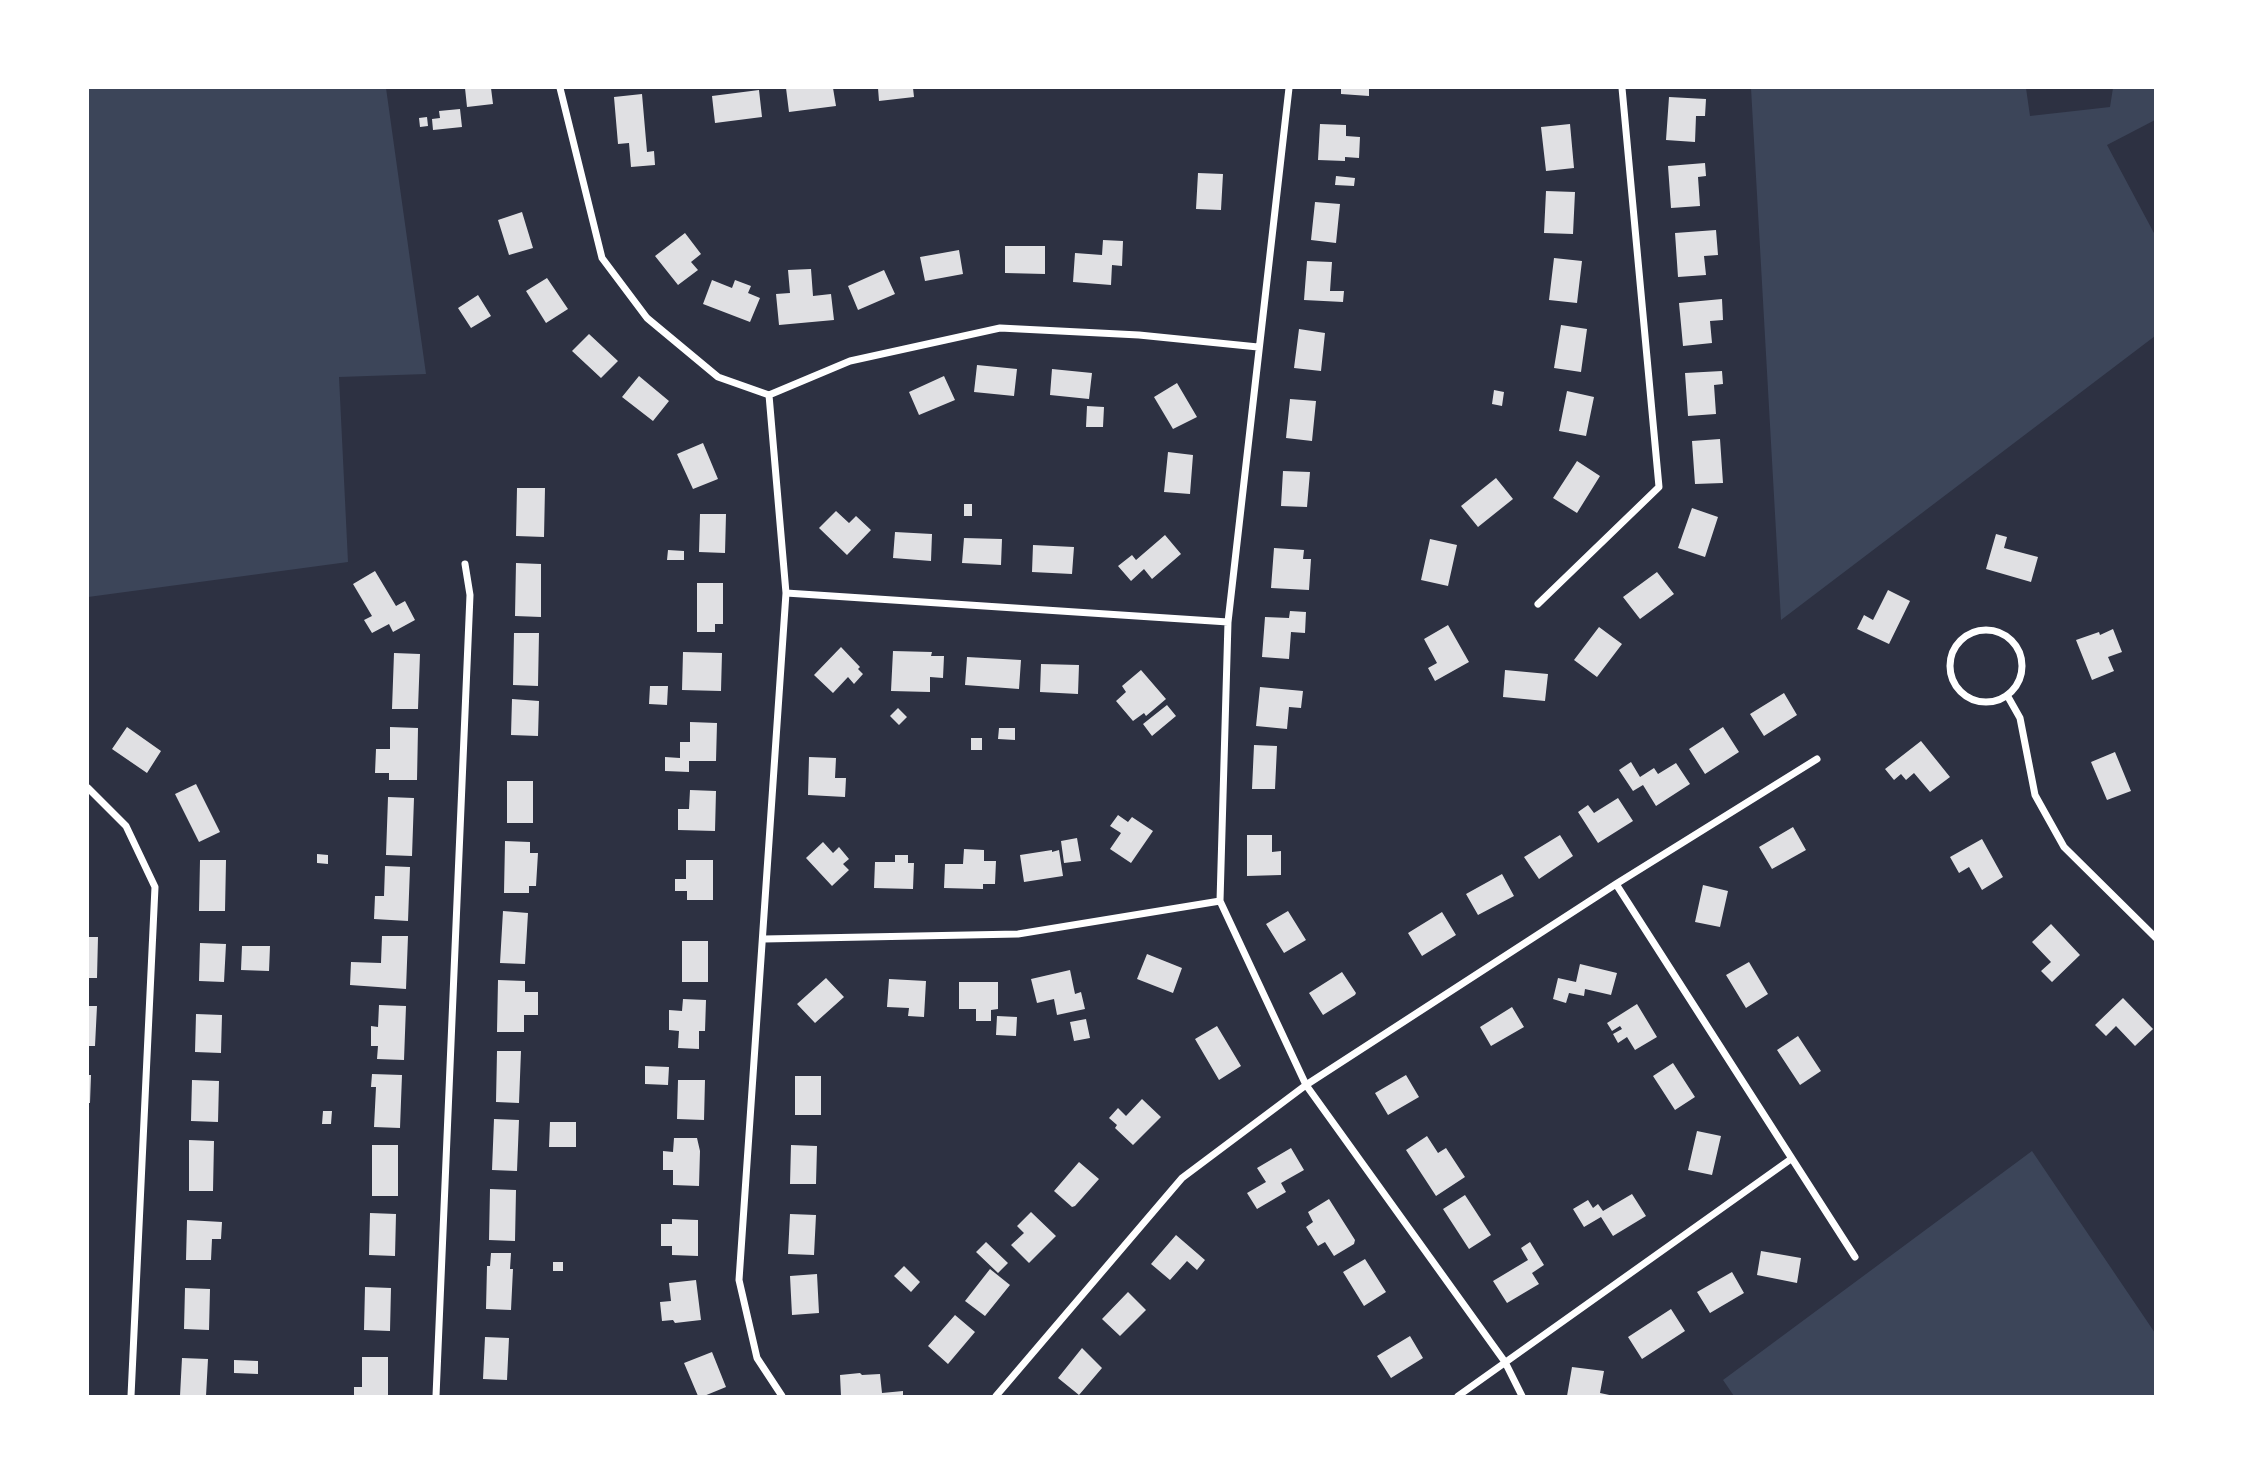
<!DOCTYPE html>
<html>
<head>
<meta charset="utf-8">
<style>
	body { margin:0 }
	#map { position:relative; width:2243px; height:1484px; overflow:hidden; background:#2d3142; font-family:Karla,sans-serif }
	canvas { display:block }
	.frame { position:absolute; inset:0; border:89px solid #fff; pointer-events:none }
</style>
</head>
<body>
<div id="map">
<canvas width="2243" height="1484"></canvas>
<div class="frame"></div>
</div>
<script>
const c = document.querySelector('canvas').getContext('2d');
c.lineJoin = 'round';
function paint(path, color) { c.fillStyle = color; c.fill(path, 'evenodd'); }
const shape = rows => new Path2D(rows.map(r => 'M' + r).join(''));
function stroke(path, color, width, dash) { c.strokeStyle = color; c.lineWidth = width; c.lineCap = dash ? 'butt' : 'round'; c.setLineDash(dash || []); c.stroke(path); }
paint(shape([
	[88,88,386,88,426,374,339,377,348,562,88,597],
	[1751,88,2026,88,2030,116,2110,107,2113,88,2155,88,2155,120,2107,145,2155,235,2155,336,1781,620],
	[2032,1151,2155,1333,2155,1396,1734,1396,1723,1380]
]), '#3c4559');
paint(shape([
	[465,88,491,88,493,104,467,107],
	[786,88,833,88,836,106,789,112],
	[878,88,913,88,914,97,879,101],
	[1341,88,1369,88,1369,96,1341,94],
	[759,90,762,117,715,123,712,96],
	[642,94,647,152,654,151,655,165,631,167,629,143,618,144,614,97],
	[1669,97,1706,99,1705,116,1696,116,1695,142,1666,140],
	[460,109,462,127,433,130,432,119,440,118,439,111],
	[427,117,428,126,420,127,419,118],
	[1320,124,1346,125,1346,136,1360,137,1359,158,1345,157,1345,161,1318,160],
	[1570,124,1574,168,1546,171,1541,127],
	[1705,163,1706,176,1698,177,1700,206,1671,208,1668,166],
	[1198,173,1223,174,1221,210,1196,209],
	[1336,176,1355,178,1354,186,1335,185],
	[1546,191,1575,192,1573,234,1544,233],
	[1315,202,1340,204,1336,243,1311,240],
	[522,212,533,248,509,255,498,220],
	[1716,230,1718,255,1704,256,1706,275,1678,277,1675,233],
	[685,233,701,254,691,262,698,270,678,285,655,256],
	[1103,240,1123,241,1122,266,1112,265,1111,285,1073,282,1075,253,1102,255],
	[1005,246,1045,246,1045,274,1005,273],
	[959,250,963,274,925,281,920,257],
	[1554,258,1582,261,1577,303,1549,300],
	[1307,261,1332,262,1330,291,1344,291,1343,302,1304,300],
	[811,269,813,296,831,294,834,320,779,325,776,294,790,293,788,270],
	[884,270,895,294,858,310,848,286],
	[547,278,568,309,546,323,526,291],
	[712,280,732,288,735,280,751,286,748,293,760,298,750,322,703,304],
	[478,295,491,316,471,328,458,308],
	[1722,299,1723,320,1710,321,1712,343,1683,346,1679,303],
	[1561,325,1587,329,1581,372,1554,368],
	[1299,329,1325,333,1321,371,1294,368],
	[589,334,618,361,601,378,572,351],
	[977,365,1017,369,1014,396,974,392],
	[1052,369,1092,373,1089,399,1050,395],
	[1722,371,1723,384,1714,385,1716,414,1688,416,1685,373],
	[639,376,669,401,653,421,622,397],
	[944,376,955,400,919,415,909,392],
	[1177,383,1197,417,1173,429,1154,397],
	[1494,390,1504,392,1502,406,1492,404],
	[1567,391,1594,397,1586,436,1559,431],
	[1290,399,1316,401,1312,441,1286,438],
	[1087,406,1104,407,1103,427,1086,427],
	[1720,439,1723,483,1695,484,1692,441],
	[703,443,718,479,693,489,677,454],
	[1168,452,1193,455,1190,494,1164,492],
	[1577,461,1600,476,1577,513,1553,498],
	[1283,471,1310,472,1307,507,1281,506],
	[1496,478,1513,499,1478,527,1461,506],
	[517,488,545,488,544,537,516,536],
	[964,504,972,504,972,516,964,516],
	[1692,508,1718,517,1705,557,1678,548],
	[836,511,849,523,856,516,871,530,847,555,819,528],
	[700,514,726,514,725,553,699,552],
	[895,532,932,534,931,561,893,558],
	[1996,534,2007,537,2004,548,2038,557,2031,582,1986,569],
	[1165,535,1181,554,1152,579,1144,569,1131,581,1118,566,1132,555,1136,560],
	[964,538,1002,539,1001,565,962,563],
	[1430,539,1457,545,1448,586,1421,580],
	[1033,545,1074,547,1072,574,1032,572],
	[1274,548,1304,550,1303,559,1311,559,1309,590,1271,588],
	[668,550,684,551,684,560,667,560],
	[516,563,541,564,541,617,515,616],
	[375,571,396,606,405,601,415,620,393,632,389,624,372,633,364,620,372,616,353,584],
	[1657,572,1674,594,1640,619,1623,597],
	[697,583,723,583,723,624,715,624,715,632,697,632],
	[1888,590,1910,601,1889,644,1857,629,1864,615,1873,620],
	[1290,611,1306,612,1305,633,1291,632,1289,659,1262,657,1265,617,1289,618],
	[1448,625,1469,662,1435,681,1428,668,1437,663,1424,639],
	[1599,627,1622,644,1597,677,1574,660],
	[2113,629,2122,652,2108,657,2114,671,2092,680,2076,640,2099,632,2100,635],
	[514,633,539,633,538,686,513,685],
	[841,647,860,667,858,669,863,674,854,684,848,677,833,693,814,675],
	[893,651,932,652,931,656,944,656,943,678,930,677,930,692,891,691],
	[683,652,722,653,721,691,682,690],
	[394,653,420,654,418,709,392,709],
	[967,657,1021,660,1019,689,965,685],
	[1041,664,1079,665,1078,694,1040,692],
	[1141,670,1166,699,1146,716,1144,713,1133,721,1116,701,1126,692,1122,686],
	[1505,670,1548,674,1545,701,1503,697],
	[650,686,668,686,667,705,649,704],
	[1260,687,1303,691,1301,708,1289,707,1287,729,1256,726],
	[1784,693,1797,715,1764,736,1750,714],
	[512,699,539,701,538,736,511,735],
	[1167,705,1176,716,1152,736,1143,724],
	[898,708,907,717,899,725,890,716],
	[690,722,717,723,716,761,689,761,689,772,665,771,665,757,680,758,680,742,690,742],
	[127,727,161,751,147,773,112,749],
	[390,727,418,728,417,780,389,780,389,773,375,773,376,749,390,749],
	[1723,727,1739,752,1705,774,1689,749],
	[999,728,1015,728,1015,740,998,739],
	[971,738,982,738,982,750,971,750],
	[1921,741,1950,777,1930,792,1914,773,1906,780,1901,774,1894,780,1885,769],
	[1254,745,1277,746,1275,789,1252,789],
	[2115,752,2131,791,2107,800,2091,762],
	[809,757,836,758,835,778,846,778,845,797,808,795],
	[1631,762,1640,777,1654,768,1658,774,1676,763,1690,784,1656,806,1643,785,1633,791,1619,770],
	[507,781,533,781,533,823,507,823],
	[196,784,220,832,199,842,175,794],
	[690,790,716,791,715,831,678,830,678,809,689,809],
	[388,797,414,798,412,856,386,855],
	[1618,798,1633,821,1598,843,1578,812,1588,805,1594,813],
	[1118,815,1128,822,1132,817,1153,831,1131,863,1110,849,1121,833,1110,826],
	[1793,827,1806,850,1772,869,1759,847],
	[1247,835,1272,835,1272,852,1281,851,1281,875,1247,876],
	[1560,835,1573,856,1539,879,1524,857],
	[1077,838,1081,861,1064,863,1061,841],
	[1982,839,2003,877,1982,890,1969,867,1959,873,1950,857],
	[505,841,530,842,530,853,538,853,536,886,529,886,529,893,504,893],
	[823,842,833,853,839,847,849,859,843,864,849,870,832,886,806,858],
	[964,849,984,850,984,861,996,861,995,884,983,884,983,889,944,888,945,864,963,864],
	[1052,850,1052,852,1059,850,1063,876,1024,882,1020,855],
	[317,854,328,855,328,864,317,863],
	[895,855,908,855,908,863,914,863,913,889,874,888,875,862,895,862],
	[200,860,226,860,225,911,199,911],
	[686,860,713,860,713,900,687,900,687,891,675,891,675,879,686,879],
	[385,866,410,867,408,921,374,919,375,896,384,896],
	[1502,874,1514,896,1478,915,1466,894],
	[1703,885,1728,891,1720,927,1695,922],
	[503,911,528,913,525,964,500,963],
	[1288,911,1306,940,1284,953,1266,924],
	[1442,912,1456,935,1422,956,1408,933],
	[2051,924,2080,955,2052,982,2041,971,2051,962,2032,942],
	[382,936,408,936,406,989,350,985,351,962,381,963],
	[88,937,98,937,97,978,88,978],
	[682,941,708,941,708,982,682,982],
	[200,943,226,944,224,982,199,981],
	[242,946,270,946,269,971,241,970],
	[1147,954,1182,968,1173,993,1137,979],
	[1749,962,1768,994,1746,1008,1726,975],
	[1580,964,1617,973,1611,995,1585,989,1584,996,1569,993,1566,1003,1553,999,1558,978,1576,982],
	[1070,970,1075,994,1081,992,1085,1009,1057,1015,1054,999,1037,1003,1031,979],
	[1342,972,1356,993,1355,995,1323,1015,1309,993],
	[826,978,844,997,815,1023,797,1004],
	[889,979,926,981,924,1017,908,1016,909,1008,887,1007],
	[498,980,525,981,525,992,538,992,538,1015,524,1015,524,1032,497,1032],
	[959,982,998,982,998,1009,991,1010,991,1021,976,1021,976,1009,959,1009],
	[2123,998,2153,1029,2135,1046,2116,1026,2106,1036,2095,1025],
	[683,999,706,1000,705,1031,699,1031,699,1049,678,1048,679,1031,669,1030,669,1010,682,1011],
	[1637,1004,1657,1037,1635,1050,1627,1037,1618,1043,1613,1034,1622,1029,1620,1026,1612,1031,1607,1023],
	[379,1005,406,1006,404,1060,377,1059,378,1046,371,1046,371,1026,378,1027],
	[88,1006,97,1006,95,1046,88,1046],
	[1512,1007,1524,1027,1491,1046,1480,1027],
	[196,1014,222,1015,221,1053,195,1052],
	[997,1016,1017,1017,1016,1036,996,1035],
	[1086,1019,1090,1038,1074,1041,1070,1022],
	[1217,1026,1241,1066,1219,1080,1195,1039],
	[1798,1036,1821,1071,1800,1085,1777,1050],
	[497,1051,521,1051,519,1103,496,1102],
	[1673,1063,1695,1097,1675,1110,1653,1076],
	[645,1066,669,1067,668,1085,645,1084],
	[372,1074,402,1075,400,1128,374,1127,376,1087,371,1087],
	[88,1075,91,1075,90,1103,88,1103],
	[1406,1075,1419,1097,1388,1115,1375,1093],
	[795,1076,821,1076,821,1115,795,1115],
	[192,1080,219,1081,218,1122,191,1121],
	[678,1080,705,1080,704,1120,677,1119],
	[1142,1099,1161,1117,1133,1145,1115,1128,1117,1125,1109,1118,1118,1108,1126,1116],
	[323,1111,332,1111,331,1124,322,1124],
	[494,1119,519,1120,517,1171,492,1170],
	[550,1122,576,1122,576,1147,549,1147],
	[1697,1131,1721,1136,1712,1175,1688,1170],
	[1427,1136,1438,1153,1446,1148,1465,1177,1436,1196,1406,1150],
	[674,1138,697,1138,700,1151,699,1186,673,1185,673,1170,663,1170,663,1151,673,1152],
	[189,1140,214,1141,213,1191,189,1191],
	[372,1145,398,1145,398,1196,372,1196],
	[791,1145,817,1146,816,1184,790,1184],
	[1291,1148,1304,1170,1281,1183,1286,1192,1257,1209,1247,1193,1266,1182,1257,1168],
	[1079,1162,1099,1179,1075,1206,1072,1207,1054,1191],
	[490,1189,516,1190,515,1241,489,1240],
	[1632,1194,1646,1216,1613,1236,1601,1217,1584,1227,1573,1209,1588,1200,1593,1208,1598,1204,1603,1211],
	[1465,1195,1491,1235,1469,1249,1443,1209],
	[1329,1199,1355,1240,1354,1244,1334,1256,1325,1242,1318,1246,1306,1227,1313,1222,1308,1212],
	[1031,1212,1056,1236,1029,1263,1011,1245,1024,1233,1017,1226],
	[370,1213,396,1214,395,1256,369,1255],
	[790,1214,816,1215,814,1255,788,1254],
	[672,1219,698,1220,698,1256,672,1255,672,1246,661,1246,661,1224,672,1224],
	[187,1220,222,1222,221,1239,212,1239,211,1260,186,1260],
	[1176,1235,1205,1260,1197,1270,1187,1261,1170,1280,1151,1264],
	[986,1242,1008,1263,998,1273,976,1252],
	[1530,1242,1544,1265,1532,1273,1539,1284,1507,1303,1493,1281,1528,1260,1521,1248],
	[1761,1251,1801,1258,1797,1283,1757,1275],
	[491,1253,511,1253,510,1269,513,1269,511,1310,486,1309,487,1266,490,1266],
	[1365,1259,1386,1292,1364,1306,1343,1272],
	[553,1262,563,1262,563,1271,553,1271],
	[904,1266,920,1282,911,1292,894,1276],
	[990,1269,1010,1285,985,1316,965,1301],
	[1732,1272,1744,1293,1710,1313,1697,1292],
	[817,1274,819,1313,792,1315,790,1276],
	[696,1280,701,1320,675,1323,673,1320,662,1321,660,1302,671,1301,669,1283],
	[365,1287,391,1288,390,1331,364,1330],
	[185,1288,210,1289,209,1330,184,1329],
	[1128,1292,1146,1310,1120,1336,1102,1319],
	[1671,1309,1685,1331,1642,1359,1628,1337],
	[955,1315,975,1332,948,1364,928,1346],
	[1410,1336,1423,1358,1391,1378,1377,1356],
	[485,1337,509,1338,507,1380,483,1379],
	[1082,1348,1102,1368,1079,1395,1058,1378],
	[712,1352,726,1387,704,1396,698,1396,684,1363],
	[362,1357,388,1357,388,1396,354,1396,354,1387,362,1387],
	[182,1358,208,1359,206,1396,180,1396],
	[234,1360,258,1361,258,1374,234,1373],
	[1572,1367,1604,1371,1600,1393,1614,1396,1567,1396],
	[860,1373,862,1375,880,1374,882,1393,903,1391,903,1396,841,1396,840,1375]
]), '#e0e0e3');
stroke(shape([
	[560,88,602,258,647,318,718,377,769,395,850,361,1000,328,1139,335,1258,347],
	[1289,88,1228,622,1220,901,1306,1085,1505,1362,1522,1396],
	[769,395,786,593,739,1280,757,1358,782,1396],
	[786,593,1228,622],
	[1538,604,1659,487,1622,88],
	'1950 666a36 36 0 1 1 72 0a36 36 0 1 1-72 0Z',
	[2007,695,2020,718,2035,795,2064,847,2156,938],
	[88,788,126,826,155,887,131,1396],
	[1616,884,1855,1257],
	[764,939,1018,934,1220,901],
	[436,1396,470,595,465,564],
	[996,1396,1182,1178,1306,1085,1616,884,1817,759],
	[1458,1396,1791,1159]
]), '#fff', 7);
</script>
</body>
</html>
